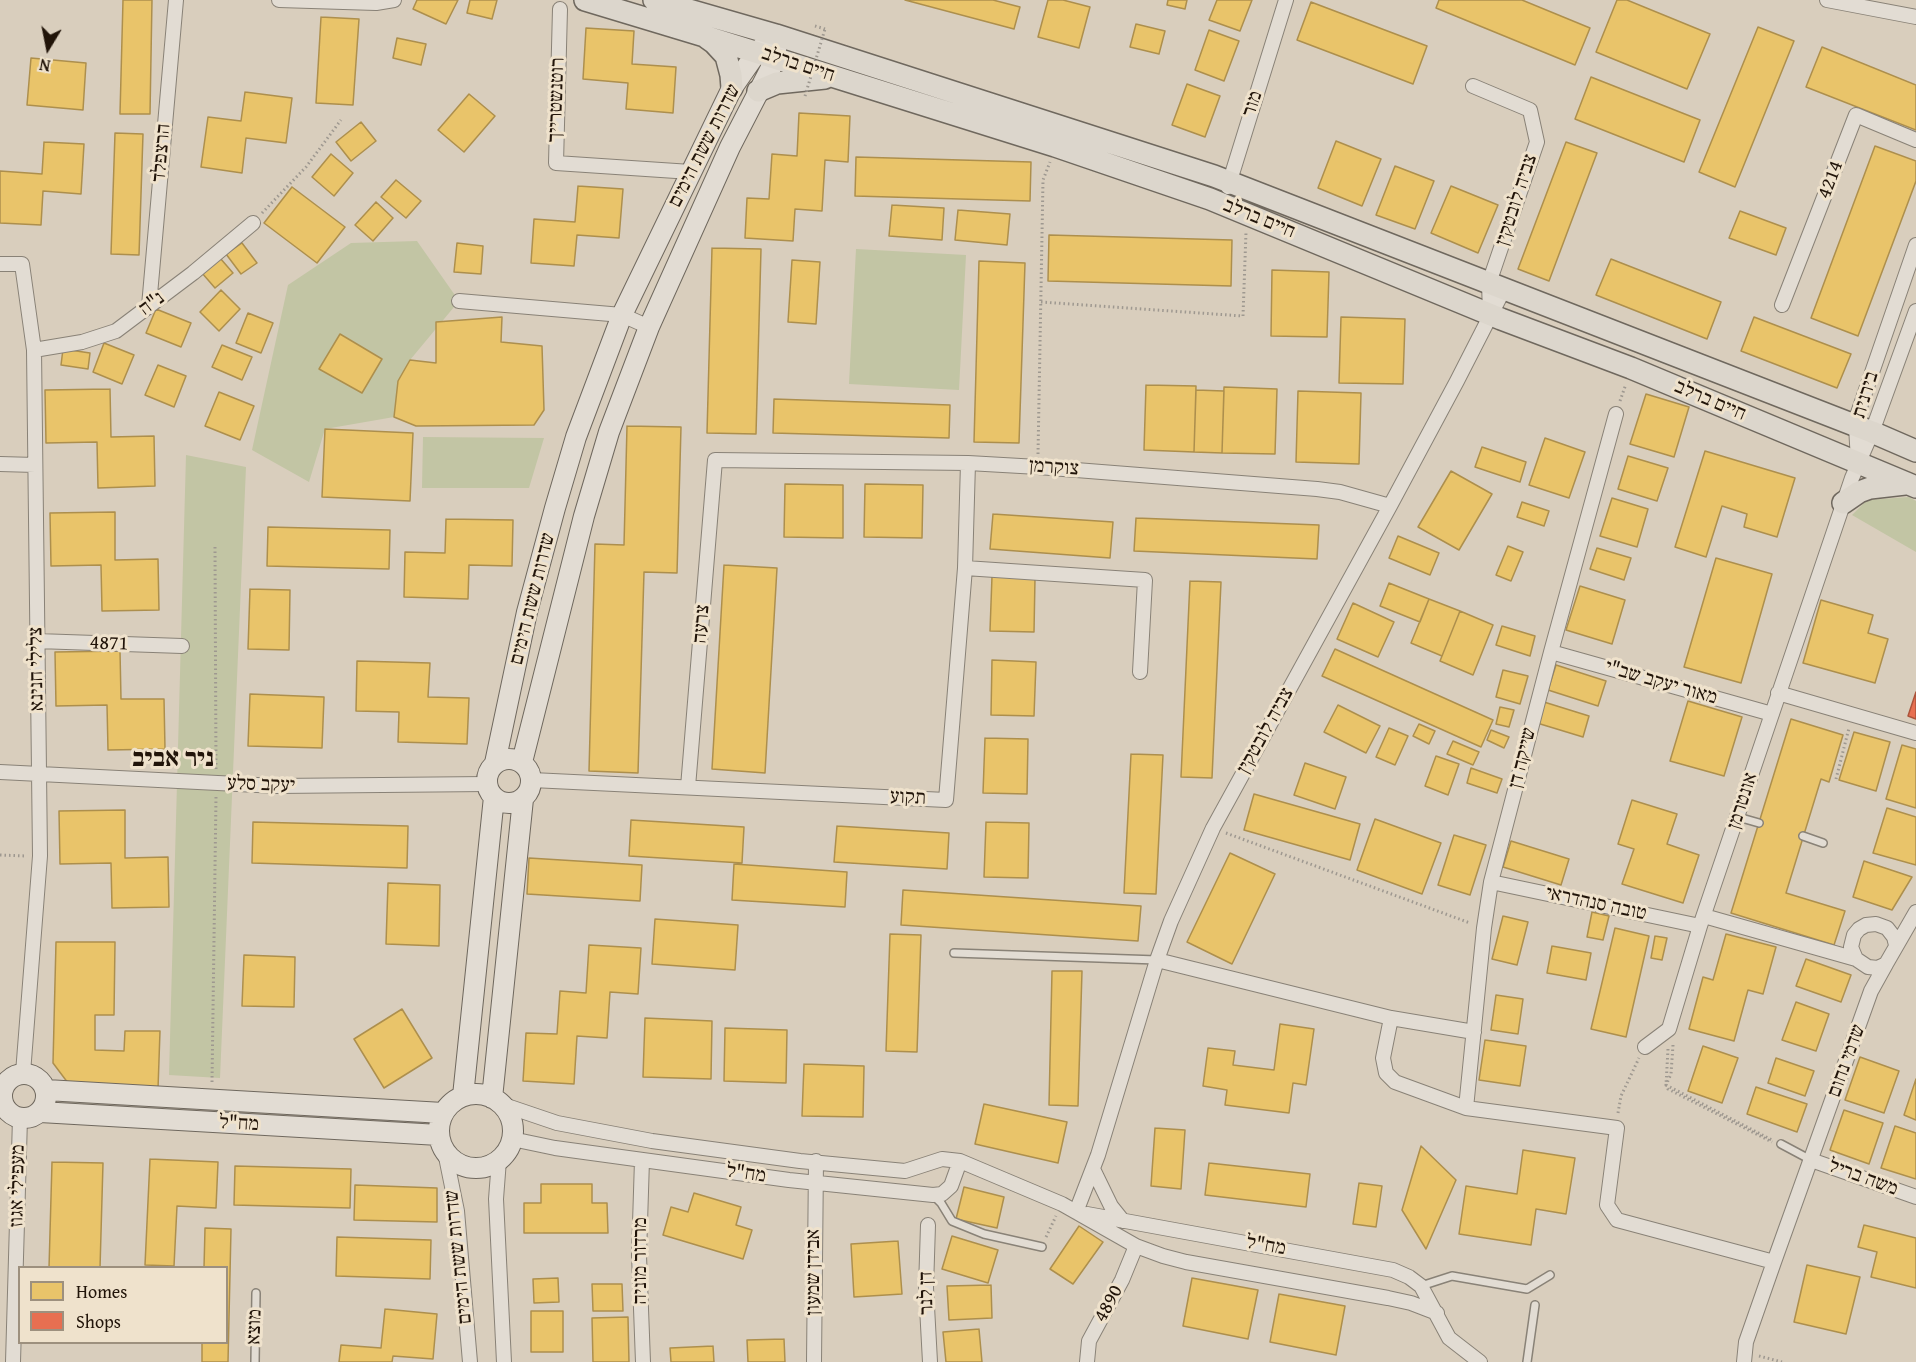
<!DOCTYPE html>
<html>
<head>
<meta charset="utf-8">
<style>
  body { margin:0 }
  #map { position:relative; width:1916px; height:1362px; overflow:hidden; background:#d9cebd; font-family:"Gentium Book Plus",serif }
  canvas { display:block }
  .legend { position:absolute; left:18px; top:1266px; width:210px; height:78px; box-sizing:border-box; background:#efe2cc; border:2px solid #9d907e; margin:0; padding:8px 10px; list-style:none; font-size:18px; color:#211409 }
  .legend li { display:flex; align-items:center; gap:12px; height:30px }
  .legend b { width:30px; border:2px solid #9d907e }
  .north { position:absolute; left:18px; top:18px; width:60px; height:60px; -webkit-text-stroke:4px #efe2cc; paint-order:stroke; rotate:190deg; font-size:16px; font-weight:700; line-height:24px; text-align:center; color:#211409 }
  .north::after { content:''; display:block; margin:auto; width:21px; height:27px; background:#211409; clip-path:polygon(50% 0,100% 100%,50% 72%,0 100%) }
</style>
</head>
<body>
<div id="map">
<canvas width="1916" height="1362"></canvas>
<ul class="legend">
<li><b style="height:16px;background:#e9c46a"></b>Homes</li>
<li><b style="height:16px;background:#e76f51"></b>Shops</li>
</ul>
<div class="north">N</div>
</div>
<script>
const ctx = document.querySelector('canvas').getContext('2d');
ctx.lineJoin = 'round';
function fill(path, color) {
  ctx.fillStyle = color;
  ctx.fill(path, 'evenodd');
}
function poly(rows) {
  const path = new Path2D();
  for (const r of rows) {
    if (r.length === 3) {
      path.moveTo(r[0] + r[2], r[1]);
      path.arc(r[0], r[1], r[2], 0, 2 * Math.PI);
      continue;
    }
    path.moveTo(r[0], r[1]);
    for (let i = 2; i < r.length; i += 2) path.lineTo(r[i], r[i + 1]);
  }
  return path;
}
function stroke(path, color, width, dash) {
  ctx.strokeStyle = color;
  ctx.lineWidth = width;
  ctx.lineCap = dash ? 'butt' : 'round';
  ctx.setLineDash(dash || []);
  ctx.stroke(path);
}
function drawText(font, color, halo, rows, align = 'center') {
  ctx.font = font + ' "Gentium Book Plus","Frank Ruhl Libre",serif';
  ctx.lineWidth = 6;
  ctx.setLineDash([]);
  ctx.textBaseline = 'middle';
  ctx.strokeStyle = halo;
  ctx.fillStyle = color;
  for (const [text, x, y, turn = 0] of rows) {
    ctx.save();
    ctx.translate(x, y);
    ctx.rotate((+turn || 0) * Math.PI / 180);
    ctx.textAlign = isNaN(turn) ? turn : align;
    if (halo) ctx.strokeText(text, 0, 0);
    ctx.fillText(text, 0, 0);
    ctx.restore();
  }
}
const green = poly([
  [417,241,459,301,410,360,394,417,325,429,309,482,252,450,288,285,351,243],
  [856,249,966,255,959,390,849,384],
  [423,437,544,438,529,488,422,488],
  [186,455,246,467,220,1078,169,1075],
  [1909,497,1916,501,1916,552,1852,515,1867,500]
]);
const homes = poly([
  [123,0,152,0,150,114,120,114,123,0],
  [417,0,458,0,446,24,413,9,417,0],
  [470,0,497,0,492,19,467,13,470,0],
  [905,0,993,0,1020,7,1014,29,905,0],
  [1048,0,1063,0,1090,7,1079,48,1038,37,1048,0],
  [1168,0,1187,0,1185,9,1167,5,1168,0],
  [1217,0,1252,0,1240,31,1209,20,1217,0],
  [1439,0,1522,0,1590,28,1575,65,1436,8,1439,0],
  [1617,0,1627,0,1710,34,1687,89,1596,52,1617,0],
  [1311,2,1427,46,1413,84,1297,40,1311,2],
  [321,17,359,19,353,105,316,103,321,17],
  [1136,24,1165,31,1159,54,1130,47,1136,24],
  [1758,27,1794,41,1735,187,1699,172,1758,27],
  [586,28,634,31,632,64,676,67,673,113,626,109,628,83,583,79,586,28],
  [1209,30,1239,41,1224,81,1195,70,1209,30],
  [397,38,426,44,421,65,393,58,397,38],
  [1822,47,1916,85,1916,130,1806,87,1822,47],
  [31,58,86,63,83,110,27,105,31,58],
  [1591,77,1700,120,1684,162,1575,119,1591,77],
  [1187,84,1220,96,1205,137,1172,125,1187,84],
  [245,92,292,98,286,143,246,138,242,173,201,167,208,117,241,121,245,92],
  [469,94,495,116,464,152,438,130,469,94],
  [799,113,850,116,848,162,825,160,822,211,795,209,793,241,745,238,747,198,769,199,772,154,797,156,799,113],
  [361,122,376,141,351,161,336,142,361,122],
  [115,133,143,134,139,255,111,254,115,133],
  [1336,141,1381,159,1362,206,1318,188,1336,141],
  [44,142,84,144,81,194,43,191,41,225,0,223,0,171,42,174,44,142],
  [1566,142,1597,153,1549,281,1518,269,1566,142],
  [1875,146,1916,161,1916,181,1858,336,1811,318,1875,146],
  [331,154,353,173,334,196,312,177,331,154],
  [856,157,1031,162,1030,201,855,196,856,157],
  [1395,166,1434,181,1415,229,1376,215,1395,166],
  [396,180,421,201,406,218,381,197,396,180],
  [578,186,623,189,619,238,577,235,574,266,531,263,534,219,575,222,578,186],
  [1451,186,1498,205,1478,253,1431,233,1451,186],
  [292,187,345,227,317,263,264,223,292,187],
  [376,202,393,218,373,241,355,225,376,202],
  [892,205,944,208,942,240,889,236,892,205],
  [958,210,1010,214,1007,245,955,240,958,210],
  [1740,211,1786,228,1776,255,1729,238,1740,211],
  [1049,235,1232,240,1231,286,1048,281,1049,235],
  [242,243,257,263,241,274,226,254,242,243],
  [457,243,483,246,481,274,454,272,457,243],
  [712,248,761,249,756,434,707,433,712,248],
  [220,258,233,273,215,288,202,273,220,258],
  [1611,259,1721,302,1707,339,1596,295,1611,259],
  [792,260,820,262,816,324,788,322,792,260],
  [979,261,1025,263,1019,443,974,442,979,261],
  [1272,270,1329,272,1327,337,1271,336,1272,270],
  [221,290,240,309,219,331,200,312,221,290],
  [156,309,191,323,181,347,146,333,156,309],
  [248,313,273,323,261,353,236,343,248,313],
  [502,317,501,342,542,346,544,410,534,425,416,426,394,417,398,381,410,360,436,363,436,322,502,317],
  [1341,317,1405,319,1403,384,1339,383,1341,317],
  [1754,317,1851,354,1837,388,1741,351,1754,317],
  [340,334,382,359,362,393,319,369,340,334],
  [104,343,134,355,122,384,93,372,104,343],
  [222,345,252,357,242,380,212,367,222,345],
  [63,349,90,353,88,369,61,365,63,349],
  [158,365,186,376,174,407,145,395,158,365],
  [1146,385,1196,386,1194,452,1144,450,1146,385],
  [1224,387,1277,389,1275,454,1222,453,1224,387],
  [110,389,111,437,154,436,155,486,98,488,97,442,46,443,45,390,110,389],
  [1196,390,1224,391,1222,453,1194,452,1196,390],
  [1298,391,1361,393,1359,464,1296,462,1298,391],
  [219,392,254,406,240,440,205,426,219,392],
  [1646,394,1689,407,1674,457,1630,444,1646,394],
  [774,399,950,405,949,438,773,433,774,399],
  [627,426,681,427,677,573,644,572,638,773,589,771,595,544,624,545,627,426],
  [325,429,413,433,410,501,322,497,325,429],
  [1545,438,1585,452,1569,498,1529,485,1545,438],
  [1482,447,1526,462,1520,482,1475,467,1482,447],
  [1705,451,1795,478,1777,537,1744,527,1747,514,1722,506,1706,557,1675,547,1705,451],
  [1628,456,1668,468,1657,501,1618,489,1628,456],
  [1451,471,1492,494,1459,550,1418,527,1451,471],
  [785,484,843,485,843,538,784,537,785,484],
  [865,484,923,485,922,538,864,537,865,484],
  [1612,498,1648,509,1637,547,1600,536,1612,498],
  [1522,502,1549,511,1544,526,1517,517,1522,502],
  [115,512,115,560,158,559,159,610,102,611,101,565,51,566,50,513,115,512],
  [993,514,1113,522,1110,558,990,549,993,514],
  [1136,518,1319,525,1317,559,1134,551,1136,518],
  [446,519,513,520,512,566,469,565,468,599,404,597,405,552,445,553,446,519],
  [268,527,390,530,389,569,267,566,268,527],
  [1398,536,1439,553,1430,575,1389,558,1398,536],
  [1508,546,1523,552,1511,581,1496,575,1508,546],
  [1597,548,1631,558,1624,580,1590,569,1597,548],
  [1716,558,1772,574,1741,683,1684,667,1716,558],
  [724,565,777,568,765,773,712,769,724,565],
  [992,576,1035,578,1034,632,990,631,992,576],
  [1190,581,1221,582,1212,778,1181,777,1190,581],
  [1389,583,1429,599,1420,622,1380,606,1389,583],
  [1580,586,1625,600,1612,644,1566,630,1580,586],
  [250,589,290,590,289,650,248,649,250,589],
  [1429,599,1460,611,1442,656,1411,643,1429,599],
  [1821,600,1873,615,1868,633,1888,639,1875,683,1803,663,1821,600],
  [1353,603,1394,622,1378,657,1337,639,1353,603],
  [1460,611,1493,625,1473,675,1440,661,1460,611],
  [1502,626,1535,636,1530,656,1496,645,1502,626],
  [1335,649,1493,720,1481,747,1322,676,1335,649],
  [120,651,121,699,164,699,165,749,108,750,107,705,56,706,55,652,120,651],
  [992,660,1036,662,1034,716,991,715,992,660],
  [357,661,430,663,428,697,469,698,467,744,398,742,399,712,356,711,357,661],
  [1556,665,1606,681,1598,706,1548,690,1556,665],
  [1503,670,1528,676,1520,704,1496,697,1503,670],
  [250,694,324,697,322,748,248,746,250,694],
  [1688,701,1742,717,1724,776,1670,761,1688,701],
  [1544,702,1589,716,1583,737,1537,723,1544,702],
  [1338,705,1380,726,1366,753,1324,732,1338,705],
  [1500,707,1514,710,1509,727,1496,724,1500,707],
  [1791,719,1843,735,1829,782,1821,779,1786,893,1845,911,1834,945,1731,913,1791,719],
  [1419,724,1435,731,1429,744,1413,736,1419,724],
  [1389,728,1408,736,1395,765,1376,757,1389,728],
  [1491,730,1509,737,1504,748,1487,740,1491,730],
  [1854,732,1890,742,1876,791,1839,780,1854,732],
  [985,738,1028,739,1027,794,983,793,985,738],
  [1453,741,1479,752,1473,765,1447,754,1453,741],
  [1902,745,1916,749,1916,808,1886,799,1902,745],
  [1131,754,1163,755,1156,894,1124,893,1131,754],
  [1436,756,1459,764,1448,795,1425,786,1436,756],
  [1305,763,1346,777,1335,809,1294,795,1305,763],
  [1471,768,1502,779,1497,793,1467,783,1471,768],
  [1254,794,1360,824,1350,860,1244,830,1254,794],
  [1632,800,1677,814,1667,844,1699,855,1683,903,1622,884,1634,849,1618,844,1632,800],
  [1887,808,1916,817,1916,865,1873,853,1887,808],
  [125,810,125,858,168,857,169,907,112,908,111,863,60,864,59,811,125,810],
  [1375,819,1441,843,1422,894,1357,870,1375,819],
  [631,820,744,827,742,863,629,856,631,820],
  [253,822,408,826,407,868,252,863,253,822],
  [986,822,1029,823,1028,878,984,877,986,822],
  [837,826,949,833,947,869,834,862,837,826],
  [1454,835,1486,845,1470,895,1438,885,1454,835],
  [1511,841,1569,859,1561,885,1503,867,1511,841],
  [1230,853,1275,874,1232,964,1187,942,1230,853],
  [529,858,642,865,640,901,527,894,529,858],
  [1864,861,1912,877,1892,910,1853,897,1864,861],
  [734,864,847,872,845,907,732,900,734,864],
  [388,883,440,885,439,946,386,944,388,883],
  [903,890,1141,906,1138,941,901,925,903,890],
  [1592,912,1609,916,1603,940,1587,937,1592,912],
  [1503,916,1528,922,1517,965,1492,959,1503,916],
  [655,919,738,925,735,970,652,964,655,919],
  [1615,928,1649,936,1626,1037,1591,1029,1615,928],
  [890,934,921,935,917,1052,886,1051,890,934],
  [1726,934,1776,947,1763,994,1748,990,1734,1041,1689,1029,1703,977,1713,980,1726,934],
  [1655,936,1667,938,1662,960,1651,958,1655,936],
  [56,942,115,942,114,1015,95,1015,95,1050,124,1051,125,1031,160,1031,158,1089,71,1087,53,1063,56,942],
  [589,945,641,948,638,994,610,992,607,1038,577,1036,574,1084,523,1081,526,1033,557,1034,560,991,586,993,589,945],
  [1552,946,1591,953,1586,980,1547,973,1552,946],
  [244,955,295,957,294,1007,242,1006,244,955],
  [1806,959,1851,975,1841,1002,1796,986,1806,959],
  [1052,971,1082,971,1078,1106,1049,1105,1052,971],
  [1496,995,1523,999,1518,1034,1491,1030,1496,995],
  [1796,1002,1829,1014,1816,1051,1782,1040,1796,1002],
  [402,1009,432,1058,384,1088,354,1039,402,1009],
  [645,1018,712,1021,711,1079,643,1077,645,1018],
  [1280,1024,1314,1029,1306,1085,1293,1083,1289,1113,1225,1105,1227,1090,1203,1086,1208,1048,1235,1051,1233,1065,1274,1070,1280,1024],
  [725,1028,787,1030,786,1083,724,1081,725,1028],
  [1485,1040,1526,1046,1520,1086,1479,1080,1485,1040],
  [1703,1046,1738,1058,1722,1103,1688,1091,1703,1046],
  [1860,1057,1899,1071,1884,1113,1845,1100,1860,1057],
  [1776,1058,1814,1071,1805,1096,1768,1083,1776,1058],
  [804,1064,864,1066,863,1117,802,1116,804,1064],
  [1916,1079,1916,1120,1904,1115,1916,1079],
  [1756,1087,1807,1104,1797,1132,1747,1114,1756,1087],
  [984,1104,1067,1122,1058,1163,975,1144,984,1104],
  [1844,1110,1883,1123,1869,1164,1830,1150,1844,1110],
  [1895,1126,1916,1133,1916,1179,1881,1168,1895,1126],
  [1155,1128,1185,1130,1181,1189,1151,1186,1155,1128],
  [1421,1146,1456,1180,1426,1249,1402,1210,1421,1146],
  [1523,1150,1575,1158,1566,1214,1536,1209,1531,1245,1459,1234,1466,1186,1517,1194,1523,1150],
  [150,1159,218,1162,216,1208,177,1206,174,1266,145,1265,150,1159],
  [52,1162,103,1163,100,1268,49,1268,52,1162],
  [1209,1163,1310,1174,1306,1207,1205,1195,1209,1163],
  [235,1166,351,1169,350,1208,234,1205,235,1166],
  [1359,1183,1382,1186,1376,1227,1353,1224,1359,1183],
  [541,1184,592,1184,592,1203,607,1203,608,1233,524,1233,524,1203,541,1203,541,1184],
  [355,1185,437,1188,437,1222,354,1220,355,1185],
  [964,1187,1004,1197,997,1228,956,1219,964,1187],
  [694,1193,741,1207,736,1225,752,1230,743,1259,663,1235,671,1207,688,1212,694,1193],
  [1864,1225,1916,1238,1916,1288,1871,1277,1877,1252,1858,1247,1864,1225],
  [1079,1226,1103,1242,1073,1284,1050,1269,1079,1226],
  [205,1228,231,1229,228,1362,202,1362,202,1342,226,1342,226,1268,204,1268,205,1228],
  [952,1236,998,1250,988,1283,942,1269,952,1236],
  [337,1237,431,1240,430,1279,336,1276,337,1237],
  [898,1241,902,1294,854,1297,851,1244,898,1241],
  [1807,1265,1860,1277,1846,1334,1794,1322,1807,1265],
  [558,1278,559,1302,534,1303,533,1279,558,1278],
  [1192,1278,1258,1290,1248,1339,1183,1326,1192,1278],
  [592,1284,622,1284,623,1311,593,1311,592,1284],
  [991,1285,992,1318,949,1320,947,1286,991,1285],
  [1279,1294,1345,1306,1336,1355,1270,1342,1279,1294],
  [385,1309,437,1314,433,1359,393,1356,392,1362,339,1362,341,1345,381,1348,385,1309],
  [531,1311,563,1311,563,1352,531,1352,531,1311],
  [628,1317,629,1362,593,1362,592,1318,628,1317],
  [979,1329,982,1362,946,1362,943,1332,979,1329],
  [784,1339,785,1362,748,1362,747,1340,784,1339],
  [713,1346,714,1362,671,1362,670,1348,713,1346]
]);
const shops = poly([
  [1916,692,1916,719,1908,716,1916,692]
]);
const path = poly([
  [815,26,825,29],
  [262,213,306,167,341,120],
  [1041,302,1243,316,1246,232],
  [1620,401,1626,384],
  [1038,454,1043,180,1050,162],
  [215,547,216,770],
  [1836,779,1849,728],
  [1226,833,1470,923],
  [0,855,26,856],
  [1673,1045,1671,1074,1666,1085,1668,1089,1772,1142],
  [1668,1049,1666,1085,1772,1140],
  [212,1082,216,797],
  [1618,1113,1621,1096,1639,1058],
  [1046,1237,1056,1216],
  [1759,1356,1782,1362]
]);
const lane = poly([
  [1738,817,1759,823],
  [1803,836,1823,843],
  [954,953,1157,960],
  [1781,1144,1811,1160],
  [933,1195,941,1203,952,1221,984,1234,1042,1247],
  [1421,1286,1452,1276,1527,1289,1550,1275],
  [255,1362,256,1293],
  [1527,1362,1535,1305]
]);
const street = poly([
  [279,0,376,3,394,0],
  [1827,0,1916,17],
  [560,9,556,163,691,172],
  [1473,86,1530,110,1537,142,1489,283,1490,314],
  [1228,187,1286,0],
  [0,264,22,264,34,350,40,856,23,1073],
  [459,301,622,315,649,327],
  [1782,305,1856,115,1916,140],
  [149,306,176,0],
  [34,350,82,342,116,331,193,273,253,223],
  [1858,461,1856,426,1858,413,1916,245],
  [0,464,35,465],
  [965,568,1145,580,1140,672],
  [37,641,182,646],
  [1551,652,1772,714],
  [1778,693,1916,733],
  [0,772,277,786,487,784],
  [532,780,946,800,965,568,968,463],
  [688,787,715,460,968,463,1038,467,1317,489,1340,492,1390,506],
  [1491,882,1700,926],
  [1704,916,1856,959],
  [1896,945,1894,937,1887,928,1876,924,1866,925,1859,929,1854,935,1851,947,1856,959,1868,967,1878,968,1886,964,1916,912],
  [1157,960,1391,1018,1474,1032],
  [1391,1018,1383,1058,1386,1073,1395,1082,1466,1108,1617,1128,1607,1205,1617,1220,1774,1262],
  [1645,1047,1669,1029,1700,926,1852,478,1872,432,1916,311],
  [501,1104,557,1123,652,1141,800,1161,905,1171,942,1159,960,1161,1062,1204,1136,1246,1163,1256,1186,1262,1388,1298,1411,1303,1437,1313],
  [1466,1108,1484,928,1491,882,1551,652,1616,414],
  [512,1139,555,1148,789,1180,933,1195,942,1194,951,1186,960,1161],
  [445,1152,457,1211,470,1362],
  [499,1160,496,1199,504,1362],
  [642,1160,639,1255,643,1362],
  [1811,1160,1916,1197],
  [1093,1169,1111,1206,1123,1221],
  [1076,1212,1098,1155,1157,960,1171,921,1213,828,1390,506,1457,381,1504,289],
  [1087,1214,1393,1270,1409,1277,1421,1286,1449,1338,1480,1362],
  [928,1225,926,1288,930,1362],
  [13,1362,20,1118],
  [814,1362,816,1161],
  [1087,1362,1089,1341,1122,1280,1136,1246],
  [1744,1362,1746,1342,1774,1262,1871,991,1886,964]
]);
const secondary = poly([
  [509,781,22],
  [522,762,584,516,609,432,649,327,730,147,776,58,776,44],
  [495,763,527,612,555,508,576,437,622,315,732,88,757,52,776,35],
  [24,1096,22],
  [46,1090,443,1113],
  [476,1131,37],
  [463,1096,494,797],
  [492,1098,523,799],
  [40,1112,439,1135]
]);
const primary = poly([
  [585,0,701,35,1055,146,1210,199,1501,319,1631,368,1916,487],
  [654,0,776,35,1214,176,1872,432,1916,451],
  [707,38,714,43,726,56,731,75,732,88],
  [758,91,777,83,825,78],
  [1843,503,1859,492,1870,488,1905,484]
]);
const pathBridge = poly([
  [805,96,825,29]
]);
const streetNames = [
  ["חיים ברלב",798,65,18],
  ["רוטנשטרייך",557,100,-88],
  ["מור",1253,104,-72],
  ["שדרות ששת הימים",705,146,-63],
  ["הרצפלד",162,153,-85],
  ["4214",1831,180,-69],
  ["צביה לובטקין",1517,200,-72],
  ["חיים ברלב",1259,219,22],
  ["נ\"ה",152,304,-37],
  ["בירנית",1866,395,-73],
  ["חיים ברלב",1710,401,23],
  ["צוקרמן",1054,468,4],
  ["שדרות ששת הימים",533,599,-76],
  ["צרעה",702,624,-85],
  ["4871",109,644,2],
  ["צלילי חנינא",37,669,-91],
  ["מאור יעקב שב\"י",1661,683,16],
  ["צביה לובטקין",1266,731,-61],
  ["שייקה דן",1523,758,-76],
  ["יעקב סלע",261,785,2],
  ["תקוע",908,798,3],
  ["אונטרמן",1743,801,-72],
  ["טובה סנהדראי",1596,904,12],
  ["שדמי נחום",1847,1061,-70],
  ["מח\"ל",239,1124,3],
  ["מח\"ל",746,1174,8],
  ["משה בריל",1863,1178,20],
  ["מעפילי אגוז",18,1186,-89],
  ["מח\"ל",1266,1246,10],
  ["שדרות ששת הימים",459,1257,-96],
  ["מרדור מוניה",641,1261,-90],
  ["אבידן שמעון",814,1272,-90],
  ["דן לנר",927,1293,-91],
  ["4890",1109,1304,-62],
  ["מוצא",255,1327,-88]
];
const districtNames = [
  ["ניר אביב",173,759]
];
fill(green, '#c2c5a4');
fill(homes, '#e9c46a');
stroke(homes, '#ad8f4d', 1.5);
fill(shops, '#e76f51');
stroke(shops, '#ac543b', 1.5);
stroke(lane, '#898277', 10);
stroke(street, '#898277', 16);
stroke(secondary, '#6f685e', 22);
stroke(primary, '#6f685e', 24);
stroke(path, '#9e9890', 3, [1.5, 3]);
stroke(lane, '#e2dcd3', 7);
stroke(street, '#e2dcd3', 14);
stroke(secondary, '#e2dcd3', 20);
stroke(primary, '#dcd6cc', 21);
stroke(pathBridge, '#9e9890', 3, [1.5, 3]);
drawText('20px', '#211409', '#efe2cc', streetNames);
drawText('bold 26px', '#211409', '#efe2cc', districtNames);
</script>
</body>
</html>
